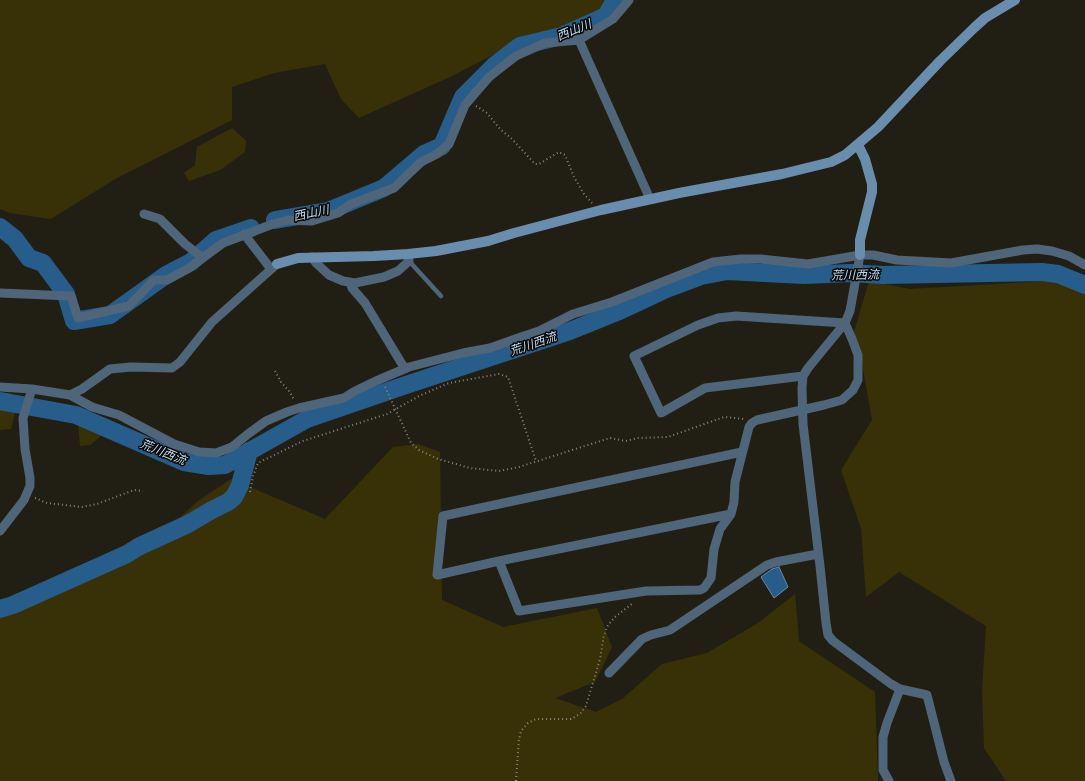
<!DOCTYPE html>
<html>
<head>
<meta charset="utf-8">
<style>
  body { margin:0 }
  canvas { display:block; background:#211f13 }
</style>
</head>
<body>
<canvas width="1085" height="781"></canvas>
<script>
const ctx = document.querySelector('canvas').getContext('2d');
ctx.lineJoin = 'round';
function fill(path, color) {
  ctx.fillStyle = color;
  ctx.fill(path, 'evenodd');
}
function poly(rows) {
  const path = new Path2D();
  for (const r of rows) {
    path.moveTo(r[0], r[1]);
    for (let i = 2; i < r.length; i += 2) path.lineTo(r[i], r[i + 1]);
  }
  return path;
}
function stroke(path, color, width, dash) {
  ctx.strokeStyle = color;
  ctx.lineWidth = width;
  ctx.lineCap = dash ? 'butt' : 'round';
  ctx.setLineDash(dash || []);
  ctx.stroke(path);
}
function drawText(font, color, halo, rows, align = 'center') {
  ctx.font = font + ' Commissioner,"Noto Sans JP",sans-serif';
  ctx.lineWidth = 3;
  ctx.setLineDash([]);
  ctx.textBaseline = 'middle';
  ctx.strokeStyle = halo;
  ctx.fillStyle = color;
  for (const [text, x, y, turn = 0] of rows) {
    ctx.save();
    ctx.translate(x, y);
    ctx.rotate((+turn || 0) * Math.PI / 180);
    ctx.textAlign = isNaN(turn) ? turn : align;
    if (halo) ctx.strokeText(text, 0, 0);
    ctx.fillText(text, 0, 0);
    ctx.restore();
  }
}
const green = poly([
  [0,0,609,0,600,11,563,31,514,44,452,76,359,118,341,99,325,64,274,73,232,87,232,120,115,179,51,219,10,213,0,209],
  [232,128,246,141,245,152,220,170,189,181,184,173,195,165,197,147],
  [1065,280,1085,288,1085,781,1006,781,984,748,982,691,986,626,899,572,866,597,861,528,841,470,872,420,862,363,854,332,869,281,910,289],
  [0,393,10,393,16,409,11,429,0,430],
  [78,420,103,421,106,432,90,445,80,446],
  [418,444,440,452,442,600,503,627,597,608,612,647,595,682,555,698,596,712,622,699,662,664,707,653,758,623,795,594,799,641,875,692,878,781,0,781,0,601,46,588,151,544,198,501,231,479,325,519,393,447]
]);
const water = poly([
  [779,567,788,587,774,598,761,577,772,569,779,567]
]);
const river = poly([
  [275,220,328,211,384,188,424,154,442,146,463,97,494,66,520,46,562,36,606,16,615,0],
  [0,227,15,239,29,258,43,263,66,294,74,321,110,315,166,275,191,262,216,240,251,228],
  [0,401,76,415,184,462,209,466,225,465,307,419,406,385,570,331,617,312,666,289,701,276,727,271,804,275,851,273,883,275,1042,272,1058,274,1085,285],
  [0,609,13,605,127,554,138,547,188,524,212,510,228,502,234,497,240,485,249,451]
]);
const path = poly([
  [476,106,487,113,500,129,512,139,535,164,539,164,559,152,565,155,574,177,584,194,592,203],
  [275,371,281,382,290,392,294,400],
  [385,387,411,443,419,450,438,459,470,468,499,471,519,467,610,438,626,441,638,438,668,437,724,417,744,419],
  [250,492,253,476,258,463,303,441,387,414,419,396,449,383,499,374,508,377,536,461],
  [35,498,47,503,82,507,97,504,134,490,143,491],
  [516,781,519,739,521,731,528,723,536,719,571,719,580,714,586,706,600,659,604,635,608,625,615,617,633,603]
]);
const lane = poly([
  [409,261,441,296]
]);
const street = poly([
  [579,40,650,199],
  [144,214,160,219,185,244,203,258],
  [244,234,271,269],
  [860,255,850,311,845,323,808,368,803,376,802,388,803,424,820,566,826,623,828,635,833,641,891,684,900,689,927,695,944,762,951,781],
  [312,257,316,263,329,275,343,281,355,283,384,277,398,271,409,261,408,254],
  [350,282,352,288,365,303,405,369],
  [0,293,71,296,78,318,129,306,154,280,167,280,189,268,223,243,273,224,288,220,312,221,338,213,351,204,394,188,421,162,437,154,449,144,465,105,489,77,516,56,545,43,579,40,613,19,629,0],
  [0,387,32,389,70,395,92,407,119,415,174,444,199,452,216,453,232,447,248,434,266,421,287,412,299,408,344,398,355,391,376,381,409,367,463,353,490,348,521,337,539,331,573,314,612,302,713,262,741,259,760,259,808,264,860,255,873,255,897,260,951,263,1023,250,1037,249,1052,251,1069,256,1085,265],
  [70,395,82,389,110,369,131,367,172,368,180,362,212,322,277,264],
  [731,514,499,561,519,611,646,591,700,590,704,588,711,578,714,549,720,529,731,514,734,502,735,482,749,427,752,423,757,420,824,405,842,400,853,390,858,380,858,355,852,339,845,323,736,316,718,318,698,325,634,356,661,413,705,388,803,376],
  [0,531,24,500,30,486,30,478,25,449,23,418,32,389],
  [499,561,437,575,443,516,742,452],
  [609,673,642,639,651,635,670,630,767,565,776,562,818,554],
  [889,781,883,770,883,737,887,723,900,689]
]);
const secondary = poly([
  [858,145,865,159,872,184,872,192,860,240,860,255],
  [277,264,298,258,374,256,408,254,436,251,488,241,514,233,601,210,679,193,782,174,831,162,845,155,878,127,940,61,974,28,985,18,1015,0]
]);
const waterNames = [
  ["西山川",574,30,-22],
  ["西山川",311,213,-12],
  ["荒川西流",855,275,-1],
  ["荒川西流",533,344,-19],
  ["荒川西流",163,452,22]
];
fill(green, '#383107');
fill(water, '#275d8a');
stroke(water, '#658aa7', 1);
stroke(river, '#275d8a', 18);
stroke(path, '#86857a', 2, [1, 3]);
stroke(lane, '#4f6579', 4.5);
stroke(street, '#4f6579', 9);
stroke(secondary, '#698dad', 10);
drawText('italic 12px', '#bedcf7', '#0a0905', waterNames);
</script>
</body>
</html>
